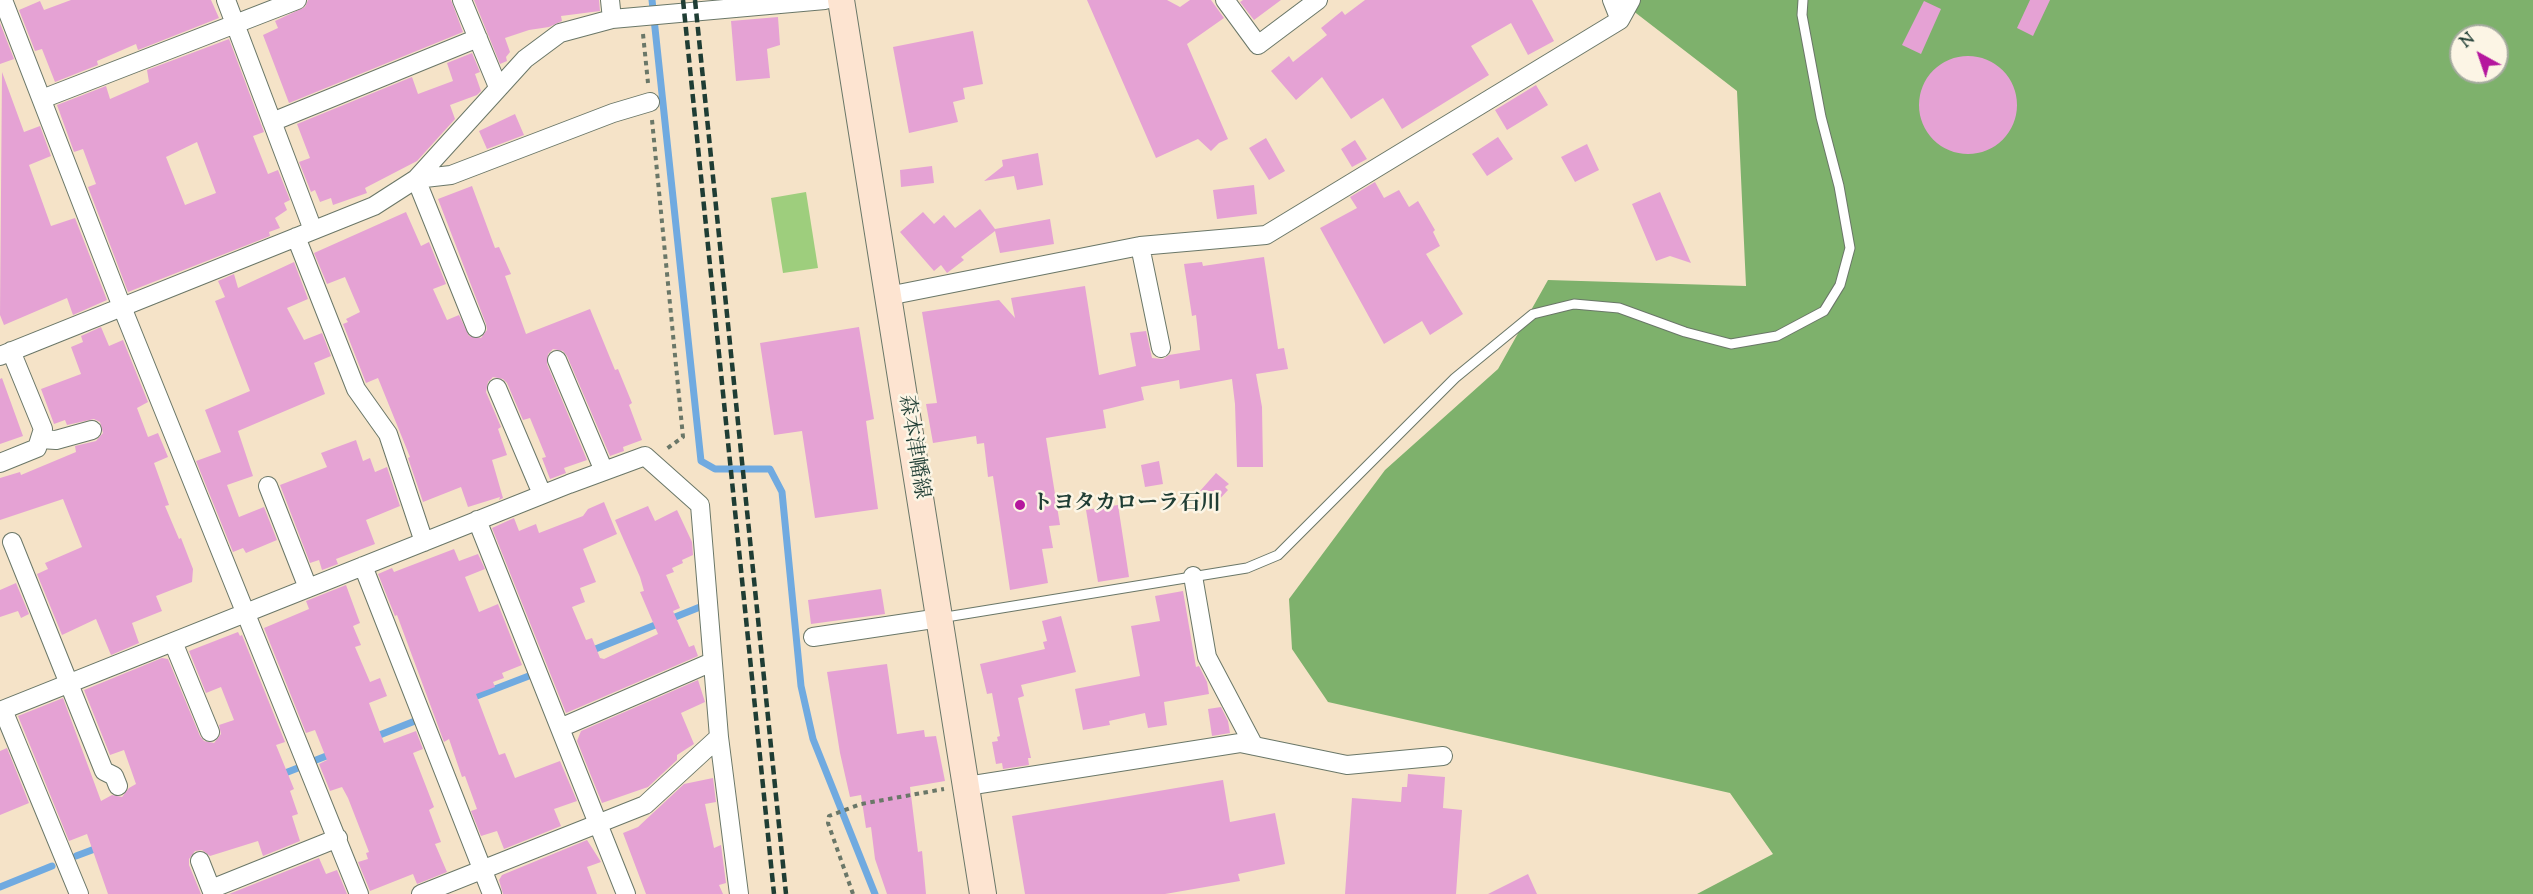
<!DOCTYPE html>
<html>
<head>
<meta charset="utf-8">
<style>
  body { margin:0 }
  #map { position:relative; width:2533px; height:894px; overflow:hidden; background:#f5e3c8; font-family:"Sorts Mill Goudy",serif }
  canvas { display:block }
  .north { position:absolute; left:2449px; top:24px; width:60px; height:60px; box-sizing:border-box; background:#fcf5e5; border:2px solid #a4ab9e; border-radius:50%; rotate:320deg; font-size:16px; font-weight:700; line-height:24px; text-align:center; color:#1f3d34 }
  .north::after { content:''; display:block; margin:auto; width:21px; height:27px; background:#b5179e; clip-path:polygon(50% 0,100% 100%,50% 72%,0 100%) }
</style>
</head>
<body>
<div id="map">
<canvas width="2533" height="894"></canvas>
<div class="north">N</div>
</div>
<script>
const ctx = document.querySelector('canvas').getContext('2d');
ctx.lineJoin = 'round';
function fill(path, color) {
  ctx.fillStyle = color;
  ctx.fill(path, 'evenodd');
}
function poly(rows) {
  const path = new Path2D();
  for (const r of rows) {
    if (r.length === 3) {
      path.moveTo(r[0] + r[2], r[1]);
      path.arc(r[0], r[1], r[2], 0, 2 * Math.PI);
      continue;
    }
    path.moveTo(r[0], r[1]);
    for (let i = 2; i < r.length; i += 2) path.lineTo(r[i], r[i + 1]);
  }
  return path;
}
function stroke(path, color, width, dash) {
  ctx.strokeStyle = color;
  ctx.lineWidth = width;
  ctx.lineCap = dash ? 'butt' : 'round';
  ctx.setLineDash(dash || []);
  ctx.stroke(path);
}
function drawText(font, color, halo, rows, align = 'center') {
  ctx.font = font + ' "Sorts Mill Goudy","Noto Serif JP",serif';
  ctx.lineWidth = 5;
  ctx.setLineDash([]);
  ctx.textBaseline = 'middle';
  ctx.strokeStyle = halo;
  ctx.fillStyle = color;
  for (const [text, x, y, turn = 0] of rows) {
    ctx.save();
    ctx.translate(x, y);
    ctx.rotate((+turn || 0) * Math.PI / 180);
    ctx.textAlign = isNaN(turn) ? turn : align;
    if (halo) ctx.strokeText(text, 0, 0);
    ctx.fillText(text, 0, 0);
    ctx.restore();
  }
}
const green = poly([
  [806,192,818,268,783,273,771,198]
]);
const forest = poly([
  [1619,0,2533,0,2533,894,1697,894,1773,854,1730,793,1328,702,1292,649,1289,599,1385,470,1498,369,1548,280,1746,286,1737,91],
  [2461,36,2497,36,2497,72,2461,72]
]);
const stream = poly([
  [652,0,701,461,715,469,770,469,782,492,801,686,813,739,875,894],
  [588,652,700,607],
  [469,699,534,674],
  [372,738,420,719],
  [311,762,334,753],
  [280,775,303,766],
  [76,856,100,847],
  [0,887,52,866]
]);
const building = poly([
  [71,0,211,0,219,18,138,50,136,44,97,61,98,65,55,82,42,49,35,51,19,10,40,1,44,10],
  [308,0,451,0,463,32,289,103,263,35,278,28,275,21,305,7],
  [474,0,599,0,600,11,561,16,562,21,549,27,529,30,505,38,510,52,506,57,507,61,500,64],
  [1087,0,1167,0,1180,7,1190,0,1211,0,1224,18,1187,44,1228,139,1219,143,1211,151,1198,139,1156,158],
  [1243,0,1281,0,1254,20,1240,2],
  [1365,0,1532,0,1554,41,1528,55,1511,23,1471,46,1489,75,1402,129,1383,98,1351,119,1322,77,1296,100,1271,71,1289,56,1293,62,1327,35,1321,28,1342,11,1345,15],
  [2030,0,2050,0,2033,36,2017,28],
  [1924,1,1941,9,1921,54,1902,45],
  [778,17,780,45,767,49,770,78,736,81,731,21],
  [0,23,14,59,0,64],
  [973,31,983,84,963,88,965,99,953,102,958,122,909,133,893,47],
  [229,39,264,132,253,136,268,174,278,170,290,200,284,203,287,210,275,218,280,228,269,232,270,236,128,292,88,187,96,184,83,149,74,152,57,105,106,86,110,99,149,82,147,70],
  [197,142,216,193,185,205,166,157],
  [472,53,480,72,475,74,481,91,477,95,450,105,455,119,417,161,365,188,367,193,333,205,331,198,320,202,315,190,311,192,299,162,310,158,297,124,412,77,418,94,453,81,447,63],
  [1968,105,49],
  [2,72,24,132,40,126,51,156,29,165,51,226,75,218,107,300,73,315,67,298,4,325,0,315],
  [1536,85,1548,105,1507,130,1495,110],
  [515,114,524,135,487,149,479,131],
  [1498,137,1513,159,1487,176,1472,154],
  [1266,138,1285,171,1269,180,1249,148],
  [1355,140,1367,159,1352,167,1341,149],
  [1587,144,1599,170,1575,182,1561,157],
  [1038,153,1043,185,1017,190,1014,176,984,181,1003,166,1002,160],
  [932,166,934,183,901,187,900,170],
  [1375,182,1384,198,1399,190,1409,207,1418,201,1435,230,1433,232,1440,246,1426,254,1463,314,1430,335,1422,321,1384,344,1320,228,1357,208,1350,197],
  [1254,185,1257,214,1217,219,1213,190],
  [472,186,495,248,499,247,511,274,505,276,526,334,590,309,615,370,618,369,632,403,629,405,642,440,623,447,624,451,610,456,567,356,563,351,553,349,548,354,547,364,587,460,564,468,566,473,550,479,542,458,546,457,530,418,523,420,507,383,503,379,493,377,488,382,486,392,501,427,498,429,507,455,492,460,503,498,499,500,500,497,468,507,461,487,423,502,408,458,410,457,378,378,366,383,343,324,348,322,346,319,360,312,345,277,327,284,314,253,406,212,421,246,429,242,446,284,433,289,447,320,459,315,469,336,481,338,487,330,486,324,438,199],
  [1660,192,1691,263,1670,256,1656,261,1632,204],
  [980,209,995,229,1050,219,1054,244,1000,253,995,231,961,257,964,260,947,273,941,265,934,271,900,232,923,212,934,224,944,215,955,228],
  [1264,257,1278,349,1284,348,1288,369,1256,374,1262,407,1263,467,1237,467,1235,404,1232,379,1180,389,1179,380,1141,387,1144,400,1103,410,1106,428,1046,438,1060,525,1049,526,1053,548,1042,549,1048,583,1010,590,993,476,988,477,984,443,977,444,976,436,933,443,926,404,937,403,922,312,999,300,1015,318,1011,298,1085,286,1099,375,1136,366,1130,333,1146,331,1152,358,1163,359,1169,355,1200,350,1196,315,1192,316,1184,264,1202,262,1203,266],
  [294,262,308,299,287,308,304,340,322,333,331,356,314,363,325,394,238,431,253,476,227,485,239,517,264,507,277,540,246,553,243,548,233,552,196,461,221,452,205,410,250,391,215,301,225,297,218,281,234,274,238,288],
  [101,327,109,346,123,340,148,402,137,408,148,437,158,433,168,457,154,463,169,505,165,506,179,539,181,538,193,569,192,582,156,596,162,611,132,623,139,643,111,655,96,619,62,635,37,574,48,569,45,563,82,547,63,499,0,520,0,478,20,472,21,475,76,452,75,446,96,441,103,433,100,422,94,419,67,425,65,420,54,424,41,389,81,374,71,347,83,342,81,336],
  [859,327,874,419,866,421,878,509,815,518,802,431,774,435,760,343],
  [2,378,23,436,0,444,0,379],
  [356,440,363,461,370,458,375,472,387,467,400,506,366,520,375,544,336,559,338,564,322,570,319,560,310,563,280,485,327,467,321,453],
  [1159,461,1163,484,1145,487,1141,465],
  [1216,473,1229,484,1225,487,1228,490,1214,505,1200,491],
  [604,502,617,534,583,549,596,582,580,588,585,602,572,607,586,640,592,638,600,658,604,659,658,634,640,592,644,591,640,577,615,520,648,506,655,521,677,510,692,542,693,555,682,560,683,563,672,568,674,572,666,575,680,608,673,611,689,647,694,645,698,656,566,713,492,528,514,518,519,531,536,524,539,533,583,516,588,509],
  [1118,505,1129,577,1098,582,1086,510],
  [454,549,459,561,478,554,485,569,465,577,479,612,498,604,522,665,502,673,504,678,493,682,495,687,476,694,499,755,505,753,515,778,560,761,577,801,554,809,561,826,504,849,497,831,481,836,471,811,477,809,465,776,462,777,449,739,444,742,397,615,395,616,378,574,392,568,394,572],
  [16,583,29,614,21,618,18,611,0,617,0,590],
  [346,585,360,623,353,626,361,645,355,647,370,682,380,678,387,696,369,703,384,743,416,731,423,749,413,753,434,807,429,810,441,842,435,844,447,872,417,884,413,874,370,891,358,862,368,859,366,853,369,852,348,798,342,787,330,791,319,764,327,760,315,730,306,733,264,628,309,609,306,601],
  [881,589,885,614,811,624,808,600],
  [1183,591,1196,667,1199,666,1207,682,1209,694,1164,702,1167,725,1148,728,1145,713,1109,721,1110,725,1083,730,1075,689,1140,676,1131,626,1160,621,1155,596],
  [1061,616,1076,672,1021,685,1024,696,1018,698,1031,758,1028,758,1029,765,1003,769,1002,763,996,764,992,742,998,741,997,737,1000,736,992,693,987,694,980,664,1045,649,1043,642,1047,641,1042,621],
  [238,632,240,636,242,635,285,742,276,745,294,789,290,791,298,814,292,816,300,841,263,856,258,841,210,856,202,850,195,851,189,859,189,865,201,894,108,894,87,834,69,841,18,716,63,698,101,801,112,795,122,797,129,788,136,784,124,750,110,755,84,690,162,658,168,659,200,736,204,741,214,743,221,734,219,725,234,720,221,687,206,693,189,651],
  [887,664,897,734,924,730,925,737,936,736,945,781,910,787,918,852,922,851,926,894,887,894,875,859,871,827,866,828,861,795,850,797,840,753,827,672],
  [698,680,705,702,681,713,694,744,677,755,677,760,648,787,602,803,577,741,581,731],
  [1221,707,1228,721,1230,733,1212,736,1208,709],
  [7,748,29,803,0,815,0,751],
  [1408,774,1445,777,1443,808,1462,810,1456,894,1345,894,1352,798,1401,802,1402,787,1407,787],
  [713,778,716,802,705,804,714,848,721,845,726,883,719,885,723,894,646,894,623,833,638,827,684,784],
  [1223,780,1230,822,1275,813,1285,864,1238,874,1240,881,1165,894,1025,894,1012,816],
  [587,840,601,862,587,867,597,894,503,894,499,880,502,875],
  [319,858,326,874,337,870,347,894,229,894],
  [1528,874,1537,894,1488,894]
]);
const path = poly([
  [643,34,648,83],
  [652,120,683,437,665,450],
  [853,894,828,823,829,816,861,804,944,789]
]);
const lane = poly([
  [940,618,1247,568,1278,555,1455,378,1533,314,1574,304,1619,308,1685,332,1731,344,1777,336,1824,311,1840,285,1850,248,1839,186,1821,117,1802,15,1803,0]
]);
const street = poly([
  [3,0,122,307,359,894],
  [226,0,313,230],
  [462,0,498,87],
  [610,0,612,19],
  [1225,0,1258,45,1318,0],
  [1612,0,1620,20],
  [42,99,297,0],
  [272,122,478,38],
  [296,237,356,389,388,434,424,542],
  [1140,246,1161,348],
  [888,296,1140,246,1266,235,1620,20,1631,0],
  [476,328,416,179,451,175,613,113,650,102],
  [0,356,374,206,416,179,525,59,560,33,612,19,825,0],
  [557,360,604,471],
  [497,388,542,494],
  [40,439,56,440,92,430],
  [0,463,37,448,43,429,11,351],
  [268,486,308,588],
  [477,520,626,894],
  [12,542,104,771,114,776,118,786],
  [363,566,492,894],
  [1193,576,1207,657,1254,746],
  [813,637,940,618],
  [173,642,210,732],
  [3,710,79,894],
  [0,711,569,484,645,456,700,505,719,737,645,805,421,894],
  [560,728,712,662],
  [719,737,739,894],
  [967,786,1240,743,1347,765,1443,756],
  [200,861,213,894],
  [211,889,338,838]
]);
const secondary = poly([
  [841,0,983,894]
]);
const rail = poly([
  [683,0,774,894],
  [695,0,786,894]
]);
const markers = [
  [1020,505,6,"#b5179e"]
];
const streetNames = [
  ["森本津幡線",912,447,81]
];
const poiNames = [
  ["トヨタカローラ石川",1032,505]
];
fill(green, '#9ece7d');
fill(forest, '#7eb16c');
stroke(stream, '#70aae0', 7);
fill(building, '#e5a2d4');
stroke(lane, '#6a7768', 11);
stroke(street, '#6a7768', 20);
stroke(secondary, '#6a7768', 28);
stroke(path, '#6a7768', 4, [4.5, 4.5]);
stroke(lane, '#fff', 9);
stroke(street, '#fff', 18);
stroke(secondary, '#fde4d1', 26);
stroke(rail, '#1f3d34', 4.5, [9, 4.5]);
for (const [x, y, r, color] of markers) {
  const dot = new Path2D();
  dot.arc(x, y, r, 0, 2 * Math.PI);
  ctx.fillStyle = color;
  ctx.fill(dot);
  stroke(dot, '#fcf5e5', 2);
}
drawText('21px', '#1f3d34', '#fcf5e5', streetNames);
drawText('bold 21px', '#1f3d34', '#fcf5e5', poiNames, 'left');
</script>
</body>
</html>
